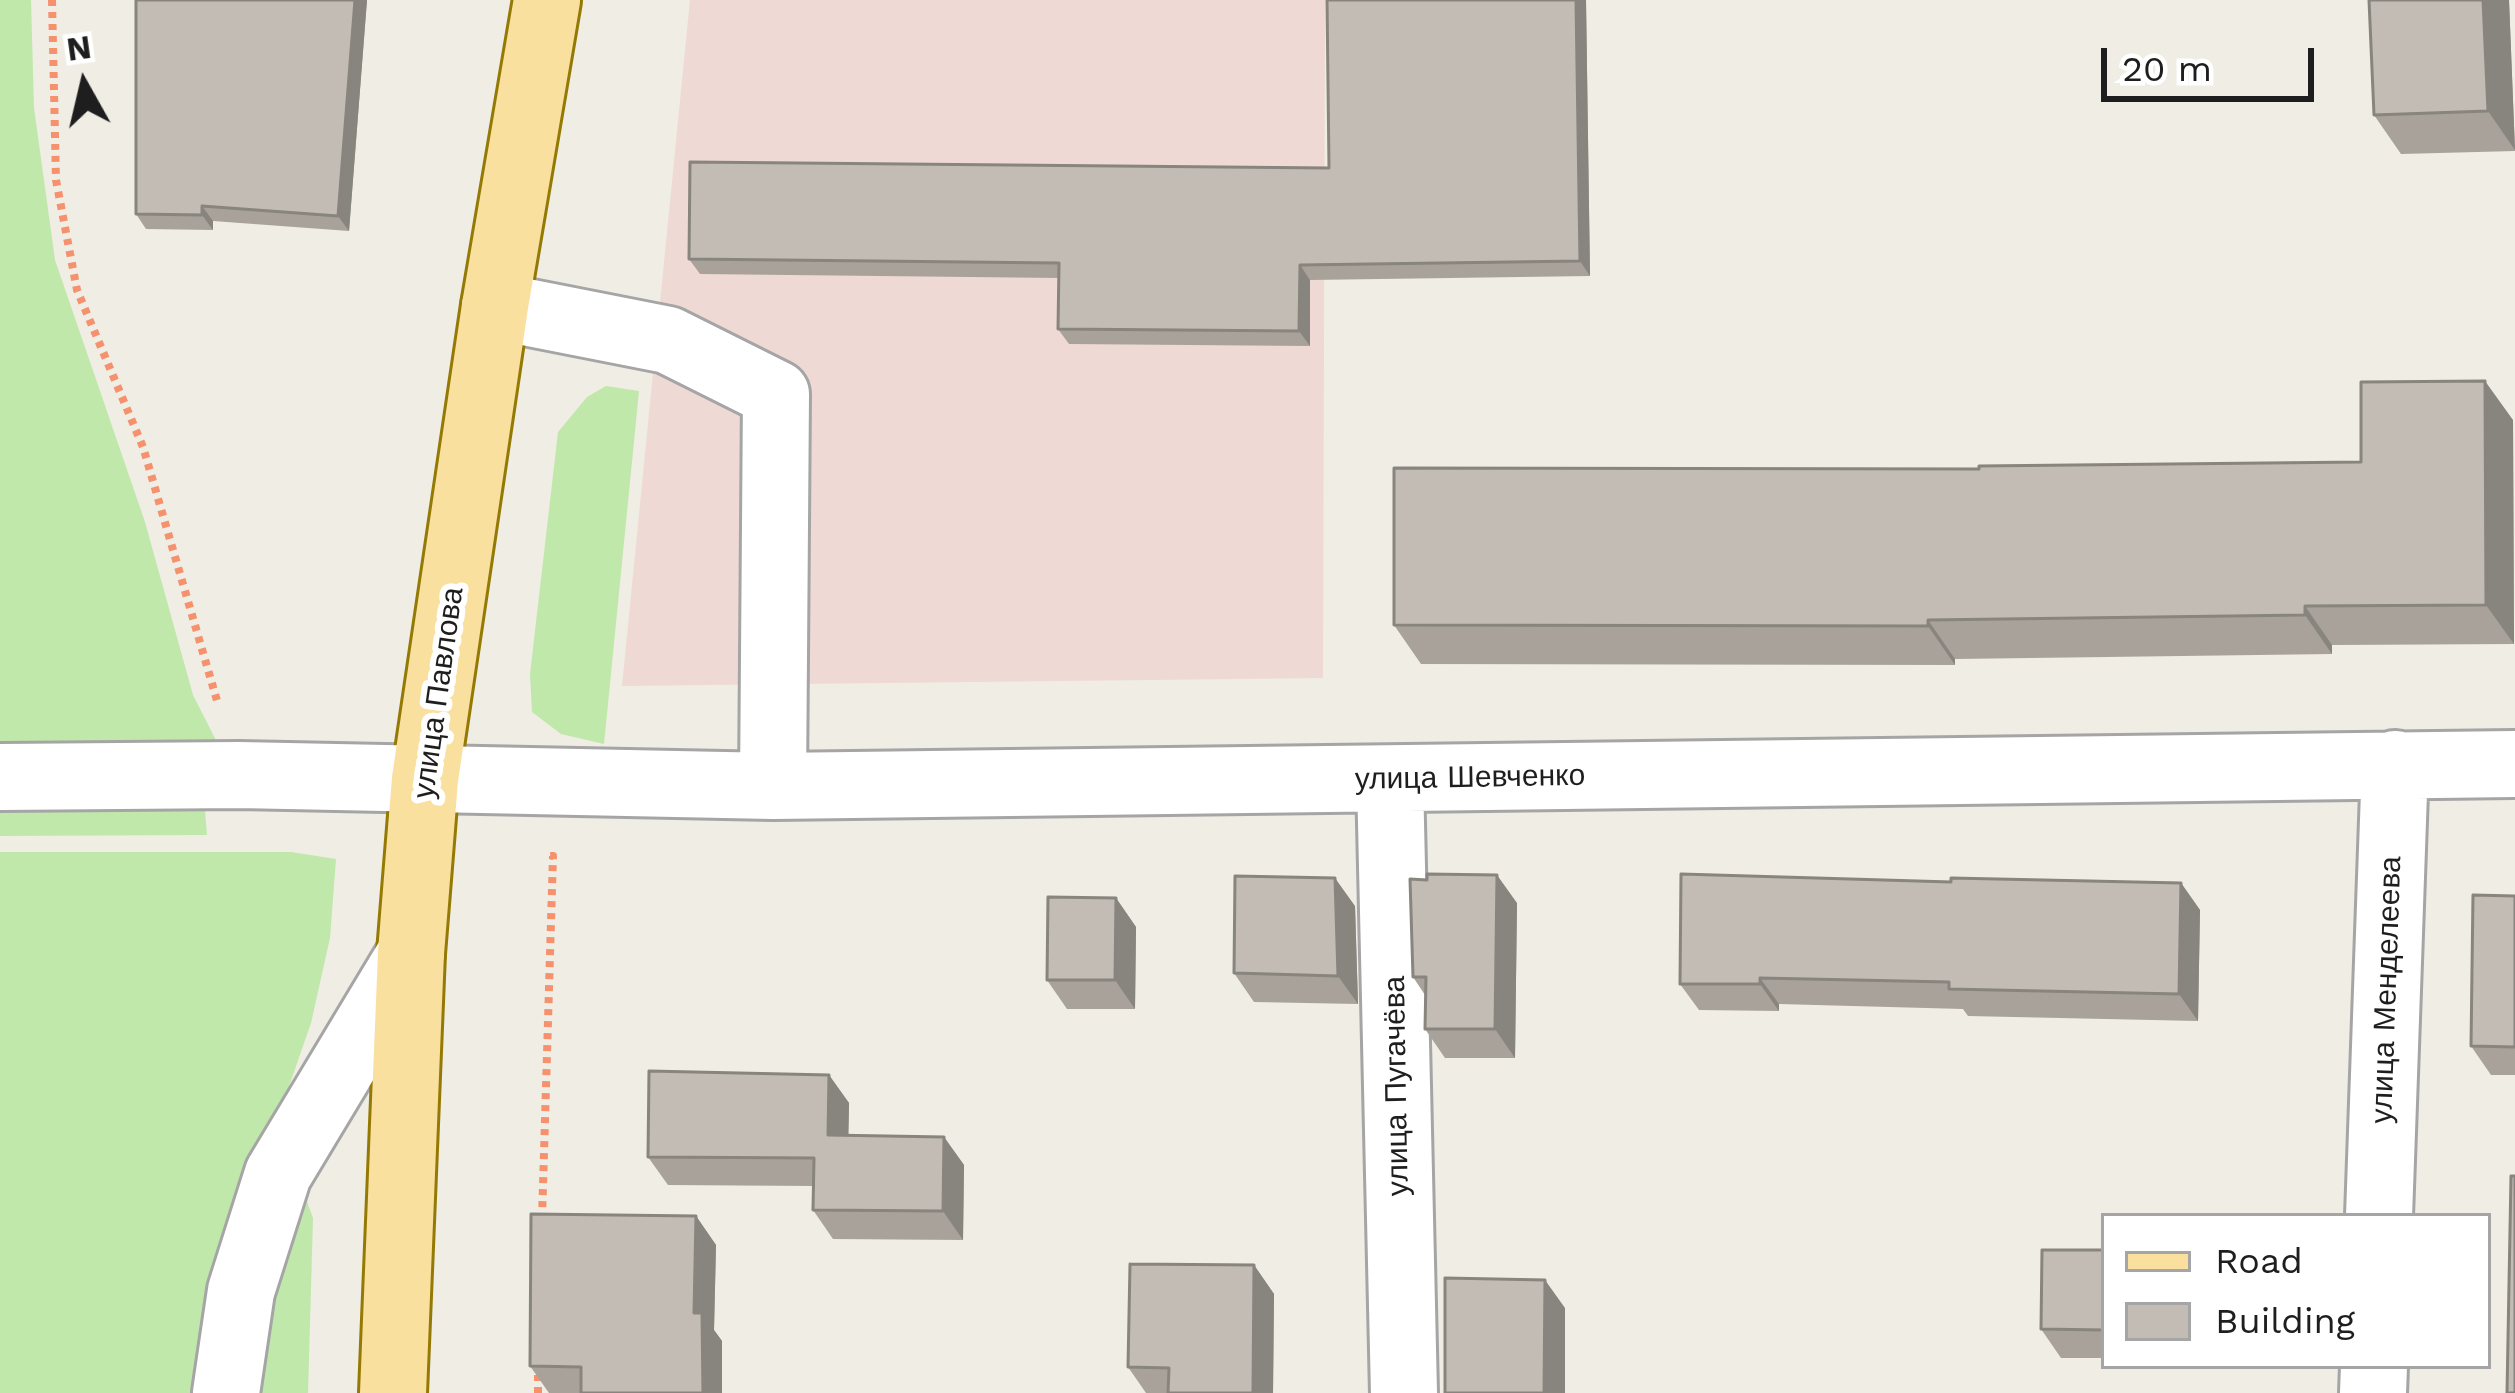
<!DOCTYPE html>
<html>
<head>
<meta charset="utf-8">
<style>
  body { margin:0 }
  #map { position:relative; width:2515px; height:1393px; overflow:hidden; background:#efede4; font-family:"Work Sans",sans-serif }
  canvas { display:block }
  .legend { position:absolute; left:2101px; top:1213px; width:390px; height:156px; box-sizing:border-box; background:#fff; border:3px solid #a5a5a5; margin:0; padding:15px 21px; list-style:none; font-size:36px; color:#1e1e1e }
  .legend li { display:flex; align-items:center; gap:24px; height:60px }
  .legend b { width:60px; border:3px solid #a5a5a5 }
  .north { position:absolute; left:24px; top:24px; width:120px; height:120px; -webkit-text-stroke:9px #fff; paint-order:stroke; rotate:352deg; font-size:33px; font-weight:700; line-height:48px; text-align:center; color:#1e1e1e }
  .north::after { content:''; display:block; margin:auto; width:42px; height:54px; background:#1e1e1e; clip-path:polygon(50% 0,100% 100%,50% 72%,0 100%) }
  .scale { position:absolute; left:2101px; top:48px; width:213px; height:54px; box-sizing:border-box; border:6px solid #1e1e1e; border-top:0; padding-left:15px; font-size:36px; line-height:42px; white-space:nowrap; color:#1e1e1e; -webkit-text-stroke:9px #fff; paint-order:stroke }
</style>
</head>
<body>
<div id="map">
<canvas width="2515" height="1393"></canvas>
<ul class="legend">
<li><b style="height:15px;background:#f9e09f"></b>Road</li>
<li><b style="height:33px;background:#c3bcb4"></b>Building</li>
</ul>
<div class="north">N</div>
<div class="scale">20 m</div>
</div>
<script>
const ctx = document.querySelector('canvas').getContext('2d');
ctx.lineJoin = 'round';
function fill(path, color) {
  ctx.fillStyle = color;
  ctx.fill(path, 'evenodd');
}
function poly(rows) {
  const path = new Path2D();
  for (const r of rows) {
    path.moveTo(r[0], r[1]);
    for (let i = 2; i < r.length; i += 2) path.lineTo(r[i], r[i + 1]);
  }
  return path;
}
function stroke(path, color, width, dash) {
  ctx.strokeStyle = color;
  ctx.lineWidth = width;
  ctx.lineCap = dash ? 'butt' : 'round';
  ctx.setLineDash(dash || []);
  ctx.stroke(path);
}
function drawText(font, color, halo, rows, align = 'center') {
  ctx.font = font + ' "Work Sans",sans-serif';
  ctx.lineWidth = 12;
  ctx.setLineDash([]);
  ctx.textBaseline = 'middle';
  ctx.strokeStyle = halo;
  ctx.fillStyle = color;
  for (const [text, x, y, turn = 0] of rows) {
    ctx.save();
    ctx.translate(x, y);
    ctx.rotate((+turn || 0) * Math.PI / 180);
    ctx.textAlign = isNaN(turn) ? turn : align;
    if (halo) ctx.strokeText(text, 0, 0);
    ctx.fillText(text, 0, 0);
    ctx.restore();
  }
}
const commercial = poly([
  [690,0,1325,0,1323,678,622,686]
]);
const grass = poly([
  [0,0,31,0,34,108,55,260,145,522,193,695,227,762,0,762],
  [606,386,639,391,604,744,561,734,532,712,530,674,558,432,587,397],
  [0,810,205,811,207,835,0,836],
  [0,852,291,852,336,859,330,938,311,1023,236,1239,200,1393,0,1393],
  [302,1188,313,1218,308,1393,257,1393,267,1266]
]);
const path = poly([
  [52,0,56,180,77,290,143,447,218,704],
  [542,1219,553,856,547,856],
  [538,1393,538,1372]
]);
const minor = poly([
  [495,306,668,340,776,394,773,786],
  [0,777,239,775,773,786,2515,764],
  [1390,779,1404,1393],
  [2379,1216,2395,764],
  [226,1393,241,1291,278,1174,411,953],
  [2373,1393,2374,1366]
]);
const major = poly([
  [393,1393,411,953,425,779,495,306,547,0]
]);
const wall = poly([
  [136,0,367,0,349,231,213,221,213,230,146,229,136,214],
  [1586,0,1590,276,1310,280,1310,346,1069,344,1058,329,1059,278,700,274,689,259,1329,168],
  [2369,0,2509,0,2515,151,2401,154,2374,115],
  [2513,420,2514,644,2332,645,2332,654,1955,659,1955,665,1421,664,1394,625,1979,469,2361,462],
  [1951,882,2181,883,2200,910,2198,1021,1968,1016,1963,1009,1779,1004,1779,1011,1699,1010,1680,984],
  [2515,896,2515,1075,2491,1075,2471,1046],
  [1116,898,1136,927,1135,1009,1067,1009,1047,980],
  [1517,903,1515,1058,1445,1058,1425,1029,1425,995,1413,977],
  [1355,906,1358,1004,1254,1002,1234,973],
  [829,1075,849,1103,848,1135,944,1137,964,1165,963,1240,833,1239,813,1210,814,1186,668,1185,648,1157],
  [696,1216,716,1245,714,1330,722,1341,722,1393,549,1393,530,1366],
  [2104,1250,2104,1358,2061,1358,2041,1329],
  [1254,1265,1274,1294,1273,1393,1146,1393,1128,1367]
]);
const shadedWall = poly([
  [355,0,367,0,349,231,338,216],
  [1576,0,1586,0,1590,276,1580,261],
  [2483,0,2509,0,2515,150,2488,111],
  [202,206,213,221,213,230,202,215],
  [1300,265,1310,280,1310,346,1299,331],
  [2485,381,2513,420,2514,644,2486,605],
  [2305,606,2332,645,2332,654,2305,615],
  [1928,620,1955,659,1955,665,1928,626],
  [1497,875,1517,903,1515,1058,1495,1029],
  [1335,878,1355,906,1358,1004,1338,976],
  [2181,883,2200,910,2198,1021,2179,994],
  [1116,898,1136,927,1135,1009,1115,980],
  [1760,978,1779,1004,1779,1011,1760,984],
  [829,1075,849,1103,848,1163,828,1135],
  [944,1137,964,1165,963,1240,943,1211],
  [696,1216,716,1245,714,1330,722,1341,722,1393,703,1393,694,1313],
  [1254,1265,1274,1294,1273,1393,1253,1393],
  [1545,1280,1565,1308,1565,1393,1544,1393]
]);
const building = poly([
  [136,0,355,0,338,216,202,206,202,215,136,214,136,0],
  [1327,0,1576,0,1580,261,1300,265,1299,331,1058,329,1059,263,689,259,690,162,1329,168,1327,0],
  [2369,0,2483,0,2488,111,2374,115,2369,0],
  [2485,381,2486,605,2305,606,2305,615,1928,620,1928,626,1394,625,1394,468,1979,469,1979,466,2361,462,2361,382,2485,381],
  [1427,874,1497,875,1495,1029,1425,1029,1426,977,1413,977,1410,879,1427,880,1427,874],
  [1681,874,1951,882,1951,878,2181,883,2179,994,1949,989,1949,982,1760,978,1760,984,1680,984,1681,874],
  [1235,876,1335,878,1338,976,1234,973,1235,876],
  [2473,895,2515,896,2515,1047,2471,1046,2473,895],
  [1048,897,1116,898,1115,980,1047,980,1048,897],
  [649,1071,829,1075,828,1135,944,1137,943,1211,813,1210,814,1158,648,1157,649,1071],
  [2511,1176,2515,1176,2515,1393,2507,1393,2511,1176],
  [531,1214,696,1216,694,1313,702,1313,703,1393,581,1393,581,1367,530,1366,531,1214],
  [2042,1250,2104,1250,2104,1330,2041,1329,2042,1250],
  [1130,1264,1254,1265,1253,1393,1168,1393,1169,1368,1128,1367,1130,1264],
  [1445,1278,1545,1280,1544,1393,1445,1393,1445,1278]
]);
const streetNames = [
  ["улица Павлова",439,693,-82],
  ["улица Шевченко",1470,778,-1],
  ["улица Менделеева",2387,990,-88],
  ["улица Пугачёва",1397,1086,-91]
];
fill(commercial, '#efd9d4');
fill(grass, '#c0e8ab');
stroke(minor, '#a5a5a5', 72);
stroke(major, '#947a04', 72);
stroke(path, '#f6916e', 8, [6, 6]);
stroke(minor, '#fff', 66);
stroke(major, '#f9e09f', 66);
fill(wall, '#a8a29b');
fill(shadedWall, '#88847e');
fill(building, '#c3bcb4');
stroke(building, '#88847e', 3);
drawText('30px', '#1e1e1e', '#fff', streetNames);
</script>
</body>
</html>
